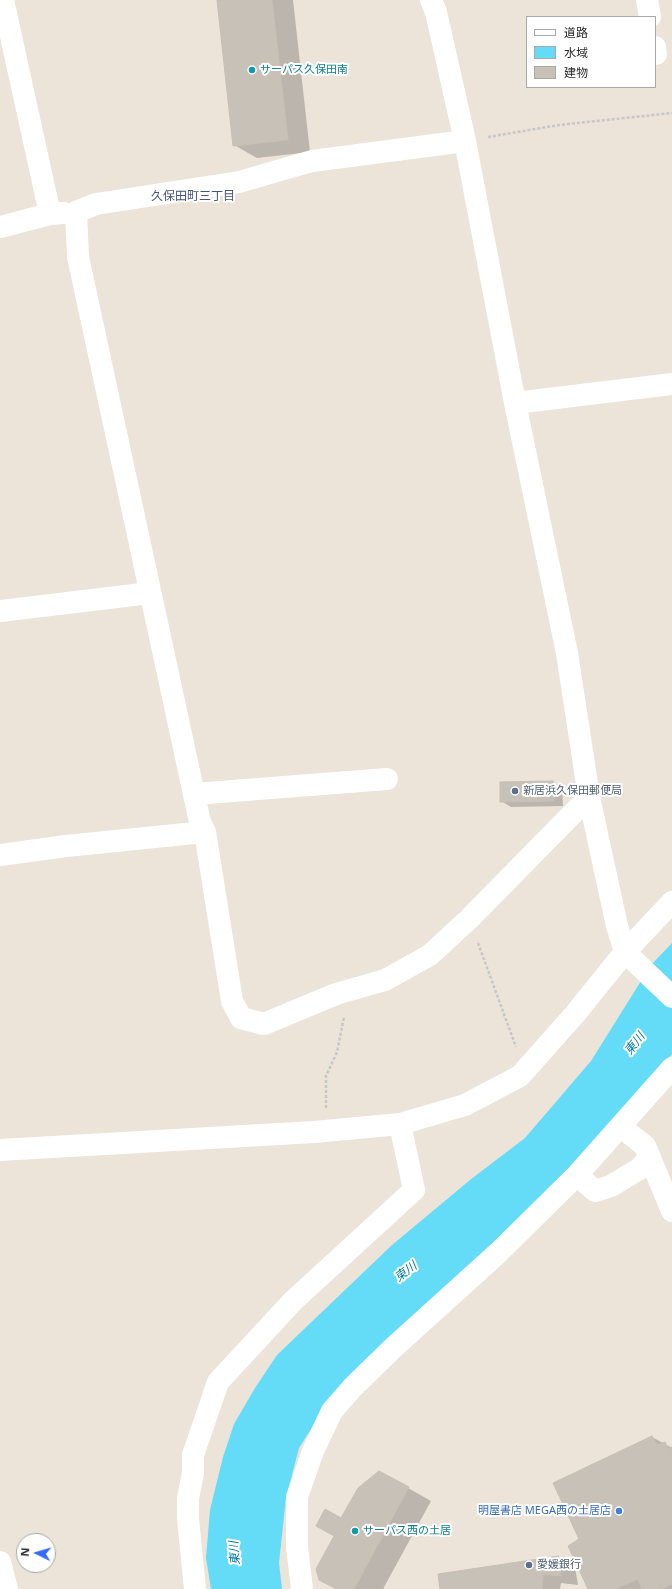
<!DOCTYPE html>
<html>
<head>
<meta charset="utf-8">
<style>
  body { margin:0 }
  #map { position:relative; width:672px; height:1589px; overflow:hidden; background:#ece3d9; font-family:"Noto Sans","Noto Sans JP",sans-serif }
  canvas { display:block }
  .legend { position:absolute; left:526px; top:16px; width:130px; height:72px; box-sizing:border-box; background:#fff; border:1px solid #a9a9a9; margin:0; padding:5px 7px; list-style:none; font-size:12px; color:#292929 }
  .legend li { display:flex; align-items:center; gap:8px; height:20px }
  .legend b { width:20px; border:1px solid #a9a9a9 }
  .north { position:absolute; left:16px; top:1533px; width:40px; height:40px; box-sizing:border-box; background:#fff; border:1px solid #a9a9a9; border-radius:50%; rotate:275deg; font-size:11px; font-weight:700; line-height:16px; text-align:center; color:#292929 }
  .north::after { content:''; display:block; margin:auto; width:14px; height:18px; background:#346bff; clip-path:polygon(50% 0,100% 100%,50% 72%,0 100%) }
</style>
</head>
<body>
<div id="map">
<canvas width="672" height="1589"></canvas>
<ul class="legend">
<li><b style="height:5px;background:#fff"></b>道路</li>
<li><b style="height:11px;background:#64dcf7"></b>水域</li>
<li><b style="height:11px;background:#c7c1b8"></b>建物</li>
</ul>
<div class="north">N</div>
</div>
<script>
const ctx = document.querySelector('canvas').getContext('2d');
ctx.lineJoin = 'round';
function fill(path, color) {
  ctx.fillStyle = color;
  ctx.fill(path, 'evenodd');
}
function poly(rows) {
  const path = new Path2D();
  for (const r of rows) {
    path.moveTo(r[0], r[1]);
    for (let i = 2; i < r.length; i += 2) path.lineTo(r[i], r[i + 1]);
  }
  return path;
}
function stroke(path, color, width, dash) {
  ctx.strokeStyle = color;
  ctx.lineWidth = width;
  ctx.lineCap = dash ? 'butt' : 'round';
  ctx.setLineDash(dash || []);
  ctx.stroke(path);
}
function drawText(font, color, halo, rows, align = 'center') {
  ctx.font = font + ' "Noto Sans","Noto Sans JP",sans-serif';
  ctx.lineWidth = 4;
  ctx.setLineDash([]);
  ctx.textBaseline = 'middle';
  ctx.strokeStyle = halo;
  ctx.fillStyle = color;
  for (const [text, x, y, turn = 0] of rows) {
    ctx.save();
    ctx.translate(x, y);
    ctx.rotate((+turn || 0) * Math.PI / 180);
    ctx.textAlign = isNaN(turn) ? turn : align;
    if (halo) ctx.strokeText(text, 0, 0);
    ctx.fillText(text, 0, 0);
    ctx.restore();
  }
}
const water = poly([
  [672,943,672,1054,594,1145,313,1426,299,1448,286,1498,279,1563,282,1589,211,1589,206,1558,210,1510,223,1457,234,1424,255,1388,277,1355,392,1245,470,1180,525,1138,591,1061,651,965]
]);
const shadow = poly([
  [218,0,293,0,310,152,257,158,234,145],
  [553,782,562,788,563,806,511,807,501,801,501,783],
  [652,1437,672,1448,672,1589,590,1589,581,1539],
  [408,1488,431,1501,383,1589,337,1589,336,1536],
  [558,1557,575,1567,578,1585,561,1583,560,1589,441,1589]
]);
const building = poly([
  [217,0,272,0,288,140,233,146,217,0],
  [553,781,554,801,500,802,500,782,553,781],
  [652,1436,657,1445,665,1442,668,1449,672,1447,672,1584,662,1589,642,1589,638,1579,616,1589,588,1589,568,1546,579,1539,553,1483,652,1436],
  [379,1471,409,1487,354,1589,336,1589,319,1580,316,1569,334,1536,316,1526,325,1509,341,1518,358,1488,379,1471],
  [558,1556,561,1576,543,1574,542,1589,440,1589,438,1574,558,1556]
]);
const path = poly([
  [488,137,559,125,672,113],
  [478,943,516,1047],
  [326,1108,326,1076,337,1052,344,1017]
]);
const minor = poly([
  [3,0,50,214],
  [431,0,436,12,465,141,515,403,567,653,589,797,617,926,625,952,672,997],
  [647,0,650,17],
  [655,47,656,54],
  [465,141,312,161,239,182,96,204,76,212,78,257,200,822,205,832,232,1001,241,1018,264,1024,336,994,385,980,430,955,469,919,589,797],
  [0,227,50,214,64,213],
  [515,403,672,384],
  [0,611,150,593],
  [194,794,387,779],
  [0,855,66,846,205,832],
  [621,1127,645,1146,672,1211],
  [0,1150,314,1132,400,1124,465,1105,520,1076,575,1014,625,952,672,902],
  [577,1175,595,1191,611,1186,639,1169,650,1157],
  [0,1562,7,1589],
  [195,1589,188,1519,188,1498,193,1473,193,1455,218,1382,293,1301,414,1190,400,1124],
  [302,1589,297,1547,297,1497,313,1451,332,1411,353,1387,393,1348,499,1252,577,1175,672,1068]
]);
const markers = [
  [252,70,4,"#0f9aa8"],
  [515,791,4,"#5c6f8a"],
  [619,1511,4,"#3f7fe0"],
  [355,1531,4,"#0f9aa8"],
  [529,1565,4,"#5c6f8a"]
];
const cultureNames = [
  ["サーパス久保田南",260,70],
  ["サーパス西の土居",363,1531]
];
const serviceNames = [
  ["新居浜久保田郵便局",523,791],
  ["愛媛銀行",537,1565]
];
const shopNames = [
  ["明屋書店 MEGA西の土居店",611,1511]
];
const neighbourhoodNames = [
  ["久保田町三丁目",193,197]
];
const waterNames = [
  ["東川",635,1044,-52],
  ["東川",406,1272,-37],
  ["東川",235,1553,-95]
];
fill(water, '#64dcf7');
fill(shadow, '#0003');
fill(building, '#c7c1b8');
stroke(building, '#c8bfb3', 1);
stroke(path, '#c7c7c7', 2.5, [3, 2]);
stroke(minor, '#fff', 22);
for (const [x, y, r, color] of markers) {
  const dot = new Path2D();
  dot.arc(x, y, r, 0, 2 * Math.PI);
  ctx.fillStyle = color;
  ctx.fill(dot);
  stroke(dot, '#fff', 1.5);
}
drawText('11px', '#0d838f', '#fff', cultureNames, 'left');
drawText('11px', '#4e5e75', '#fff', serviceNames, 'left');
drawText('11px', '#366cbe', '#fff', shopNames, 'right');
drawText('12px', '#46557d', '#fff', neighbourhoodNames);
drawText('italic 12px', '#0479a2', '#fff', waterNames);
</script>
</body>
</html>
